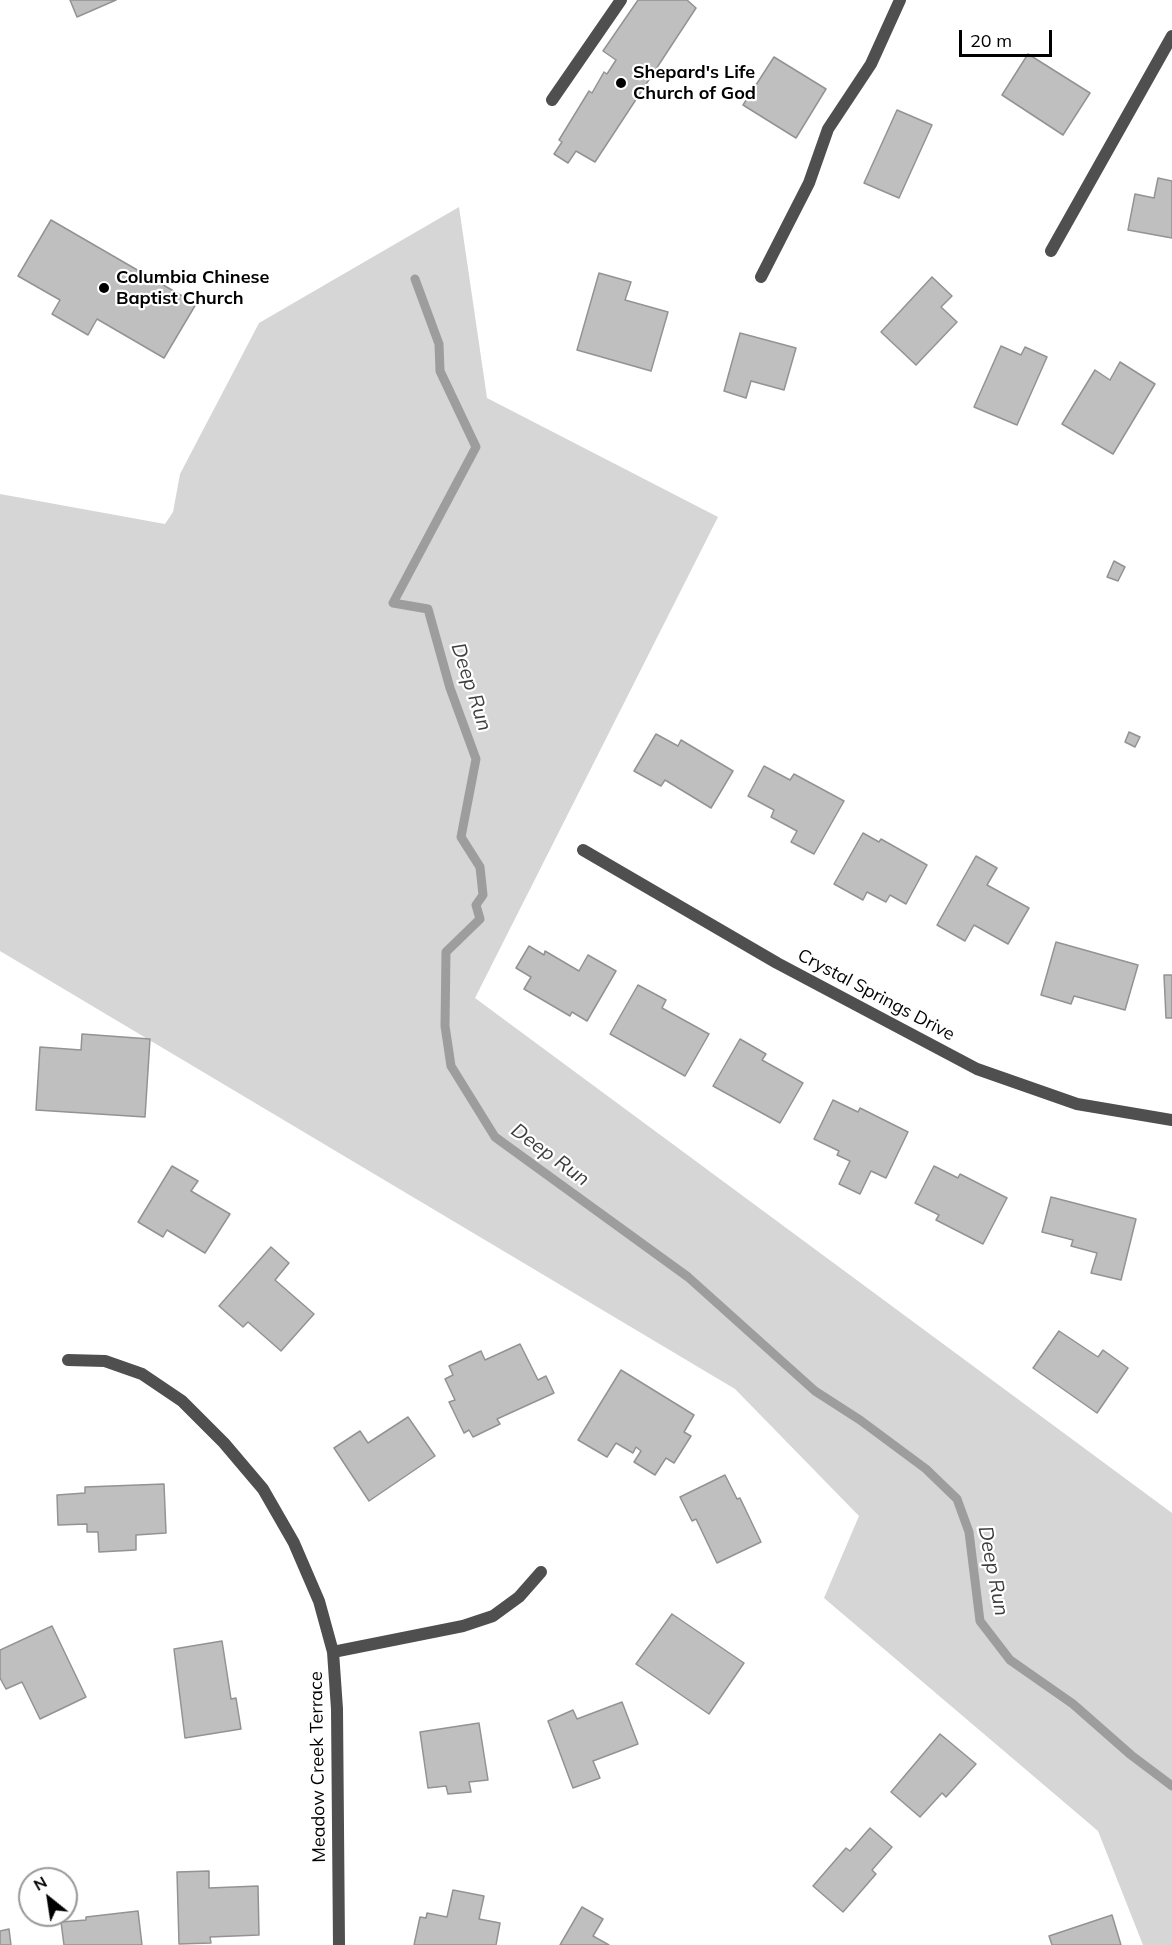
<!DOCTYPE html>
<html>
<head>
<meta charset="utf-8">
<style>
  body { margin:0 }
  #map { position:relative; width:1172px; height:1945px; overflow:hidden; background:#fff; font-family:Mulish,sans-serif }
  canvas { display:block }
  .north { position:absolute; left:18px; top:1867px; width:60px; height:60px; box-sizing:border-box; background:#fff; border:2px solid #999; border-radius:50%; rotate:330deg; font-size:16px; font-weight:700; line-height:24px; text-align:center; color:#000 }
  .north::after { content:''; display:block; margin:auto; width:21px; height:27px; background:#000; clip-path:polygon(50% 0,100% 100%,50% 72%,0 100%) }
  .scale { position:absolute; left:959px; top:30px; width:93px; height:27px; box-sizing:border-box; border:3px solid #000; border-top:0; padding-left:8px; font-size:18px; line-height:21px; white-space:nowrap; color:#000; -webkit-text-stroke:4px #fff; paint-order:stroke }
</style>
</head>
<body>
<div id="map">
<canvas width="1172" height="1945"></canvas>
<div class="north">N</div>
<div class="scale">20 m</div>
</div>
<script>
const ctx = document.querySelector('canvas').getContext('2d');
ctx.lineJoin = 'round';
function fill(path, color) {
  ctx.fillStyle = color;
  ctx.fill(path, 'evenodd');
}
function poly(rows) {
  const path = new Path2D();
  for (const r of rows) {
    path.moveTo(r[0], r[1]);
    for (let i = 2; i < r.length; i += 2) path.lineTo(r[i], r[i + 1]);
  }
  return path;
}
function stroke(path, color, width, dash) {
  ctx.strokeStyle = color;
  ctx.lineWidth = width;
  ctx.lineCap = dash ? 'butt' : 'round';
  ctx.setLineDash(dash || []);
  ctx.stroke(path);
}
function drawText(font, color, halo, rows, align = 'center') {
  ctx.font = font + ' Mulish,sans-serif';
  ctx.lineWidth = 4.5;
  ctx.setLineDash([]);
  ctx.textBaseline = 'middle';
  ctx.strokeStyle = halo;
  ctx.fillStyle = color;
  for (const [text, x, y, turn = 0] of rows) {
    ctx.save();
    ctx.translate(x, y);
    ctx.rotate((+turn || 0) * Math.PI / 180);
    ctx.textAlign = isNaN(turn) ? turn : align;
    if (halo) ctx.strokeText(text, 0, 0);
    ctx.fillText(text, 0, 0);
    ctx.restore();
  }
}
const green = poly([
  [459,207,487,398,718,517,475,998,1172,1513,1172,1945,1143,1945,1098,1831,824,1598,859,1516,735,1389,0,951,0,494,165,524,173,512,180,474,259,323]
]);
const stream = poly([
  [415,279,439,344,440,371,476,447,393,603,428,609,450,688,476,759,461,837,480,867,483,895,476,905,480,919,446,952,445,1026,451,1066,495,1137,688,1277,815,1391,860,1420,926,1469,957,1499,969,1532,980,1621,1010,1660,1073,1704,1131,1755,1172,1786]
]);
const building = poly([
  [70,0,116,0,77,17,70,0],
  [638,0,687,0,696,8,595,162,576,151,568,163,554,154,562,142,559,140,589,91,592,93,604,72,607,74,616,60,603,51,638,0],
  [1028,54,1090,93,1063,135,1002,95,1028,54],
  [774,57,826,89,796,138,743,105,774,57],
  [897,110,932,125,899,198,864,183,897,110],
  [1158,178,1172,181,1172,238,1128,230,1135,194,1154,198,1158,178],
  [51,220,196,304,164,358,97,319,88,335,52,314,60,300,18,276,51,220],
  [599,273,631,282,625,300,668,312,651,371,577,350,599,273],
  [932,277,952,296,941,307,957,322,916,365,881,332,932,277],
  [740,333,796,348,784,390,751,381,746,398,724,391,740,333],
  [1001,346,1021,355,1025,347,1047,357,1017,425,974,407,1001,346],
  [1120,362,1155,384,1113,454,1062,424,1095,370,1110,380,1120,362],
  [1114,561,1125,567,1118,581,1107,577,1114,561],
  [1129,732,1140,737,1135,747,1125,742,1129,732],
  [656,734,678,746,681,740,733,771,711,808,665,780,661,786,634,771,656,734],
  [764,766,790,780,794,774,844,801,814,854,791,842,797,831,771,817,774,810,748,796,764,766],
  [863,833,879,842,881,839,927,865,906,904,890,895,886,902,867,892,863,900,834,884,863,833],
  [976,856,997,868,987,885,1029,908,1008,944,974,925,965,941,937,925,976,856],
  [1056,942,1138,965,1125,1010,1074,996,1071,1004,1041,995,1056,942],
  [529,946,544,955,545,951,579,971,588,955,616,971,587,1021,572,1012,570,1016,524,989,531,977,516,968,529,946],
  [1164,975,1172,975,1172,1018,1166,1018,1164,975],
  [638,985,666,1000,662,1008,709,1034,685,1076,610,1034,638,985],
  [82,1034,150,1039,145,1117,36,1110,40,1047,81,1050,82,1034],
  [740,1039,766,1054,762,1060,803,1083,780,1123,713,1086,740,1039],
  [833,1100,858,1112,860,1108,908,1132,886,1178,871,1171,860,1194,839,1184,850,1161,837,1155,839,1151,814,1139,833,1100],
  [172,1166,198,1181,191,1191,230,1214,205,1253,167,1230,163,1237,138,1222,172,1166],
  [934,1166,958,1178,960,1174,1007,1198,983,1244,936,1220,939,1215,915,1203,934,1166],
  [1051,1197,1136,1219,1121,1280,1091,1273,1097,1253,1071,1246,1073,1240,1042,1232,1051,1197],
  [271,1247,289,1263,275,1280,314,1314,281,1351,248,1322,243,1327,219,1306,271,1247],
  [1059,1331,1098,1357,1103,1350,1128,1368,1097,1413,1033,1368,1059,1331],
  [520,1344,538,1380,546,1376,554,1393,497,1419,500,1424,473,1437,469,1430,464,1433,449,1402,455,1400,445,1379,453,1375,449,1366,481,1351,485,1360,520,1344],
  [621,1370,694,1415,684,1432,691,1436,674,1463,666,1458,655,1475,634,1462,641,1451,636,1447,633,1453,616,1443,607,1457,578,1440,621,1370],
  [408,1417,435,1456,369,1501,334,1448,360,1431,368,1443,408,1417],
  [725,1475,737,1499,740,1498,761,1542,717,1563,696,1519,692,1521,680,1497,725,1475],
  [164,1484,166,1533,136,1535,136,1550,99,1552,98,1532,87,1532,87,1524,58,1525,57,1495,85,1493,85,1487,164,1484],
  [672,1614,744,1663,709,1714,636,1664,672,1614],
  [52,1626,86,1697,40,1719,22,1682,6,1689,0,1678,0,1650,52,1626],
  [222,1641,231,1699,236,1698,241,1729,185,1738,174,1649,222,1641],
  [622,1702,638,1744,593,1761,600,1778,573,1788,548,1721,573,1710,577,1719,622,1702],
  [479,1723,488,1780,469,1782,471,1792,448,1794,446,1786,428,1788,420,1732,479,1723],
  [940,1734,976,1764,946,1797,942,1793,920,1817,891,1792,940,1734],
  [870,1828,892,1847,872,1870,876,1874,843,1912,813,1886,846,1848,850,1851,870,1828],
  [209,1871,209,1888,258,1886,259,1935,210,1937,211,1943,179,1944,177,1872,209,1871],
  [453,1890,484,1896,479,1919,500,1923,496,1945,414,1945,420,1917,426,1918,427,1913,447,1917,453,1890],
  [582,1907,603,1919,593,1936,609,1945,560,1945,582,1907],
  [138,1911,142,1945,64,1945,61,1922,86,1920,86,1917,138,1911],
  [1112,1915,1121,1945,1052,1945,1049,1936,1112,1915],
  [9,1929,11,1945,0,1945,0,1931,9,1929]
]);
const lane = poly([
  [552,100,621,0],
  [1051,251,1172,36],
  [761,277,809,183,828,129,871,64,900,0]
]);
const street = poly([
  [583,850,777,963,977,1069,1077,1104,1172,1120],
  [68,1360,105,1361,142,1374,182,1401,224,1443,263,1489,294,1543,319,1601,333,1652,337,1709,339,1945],
  [333,1652,463,1626,493,1616,519,1597,541,1572]
]);
const markers = [
  [621,83,6,"#000"],
  [104,288,6,"#000"]
];
const poiNames = [
  ["Shepard's Life",633,73],
  ["Church of God",633,94],
  ["Columbia Chinese",116,278],
  ["Baptist Church",116,299]
];
const streetNames = [
  ["Crystal Springs Drive",876,995,28],
  ["Meadow Creek Terrace",318,1767,-91]
];
const waterNames = [
  ["Deep Run",471,687,72],
  ["Deep Run",550,1155,36],
  ["Deep Run",993,1571,79]
];
fill(green, '#d6d6d6');
stroke(stream, '#9d9d9d', 9);
fill(building, '#bfbfbf');
stroke(building, '#939393', 1.5);
stroke(lane, '#4f4f4f', 12);
stroke(street, '#4f4f4f', 12);
for (const [x, y, r, color] of markers) {
  const dot = new Path2D();
  dot.arc(x, y, r, 0, 2 * Math.PI);
  ctx.fillStyle = color;
  ctx.fill(dot);
  stroke(dot, '#fff', 2);
}
drawText('bold 18px', '#000', '#fff', poiNames, 'left');
drawText('18px', '#000', '#fff', streetNames);
drawText('italic 20px', '#3e3e3e', '#fff', waterNames);
</script>
</body>
</html>
